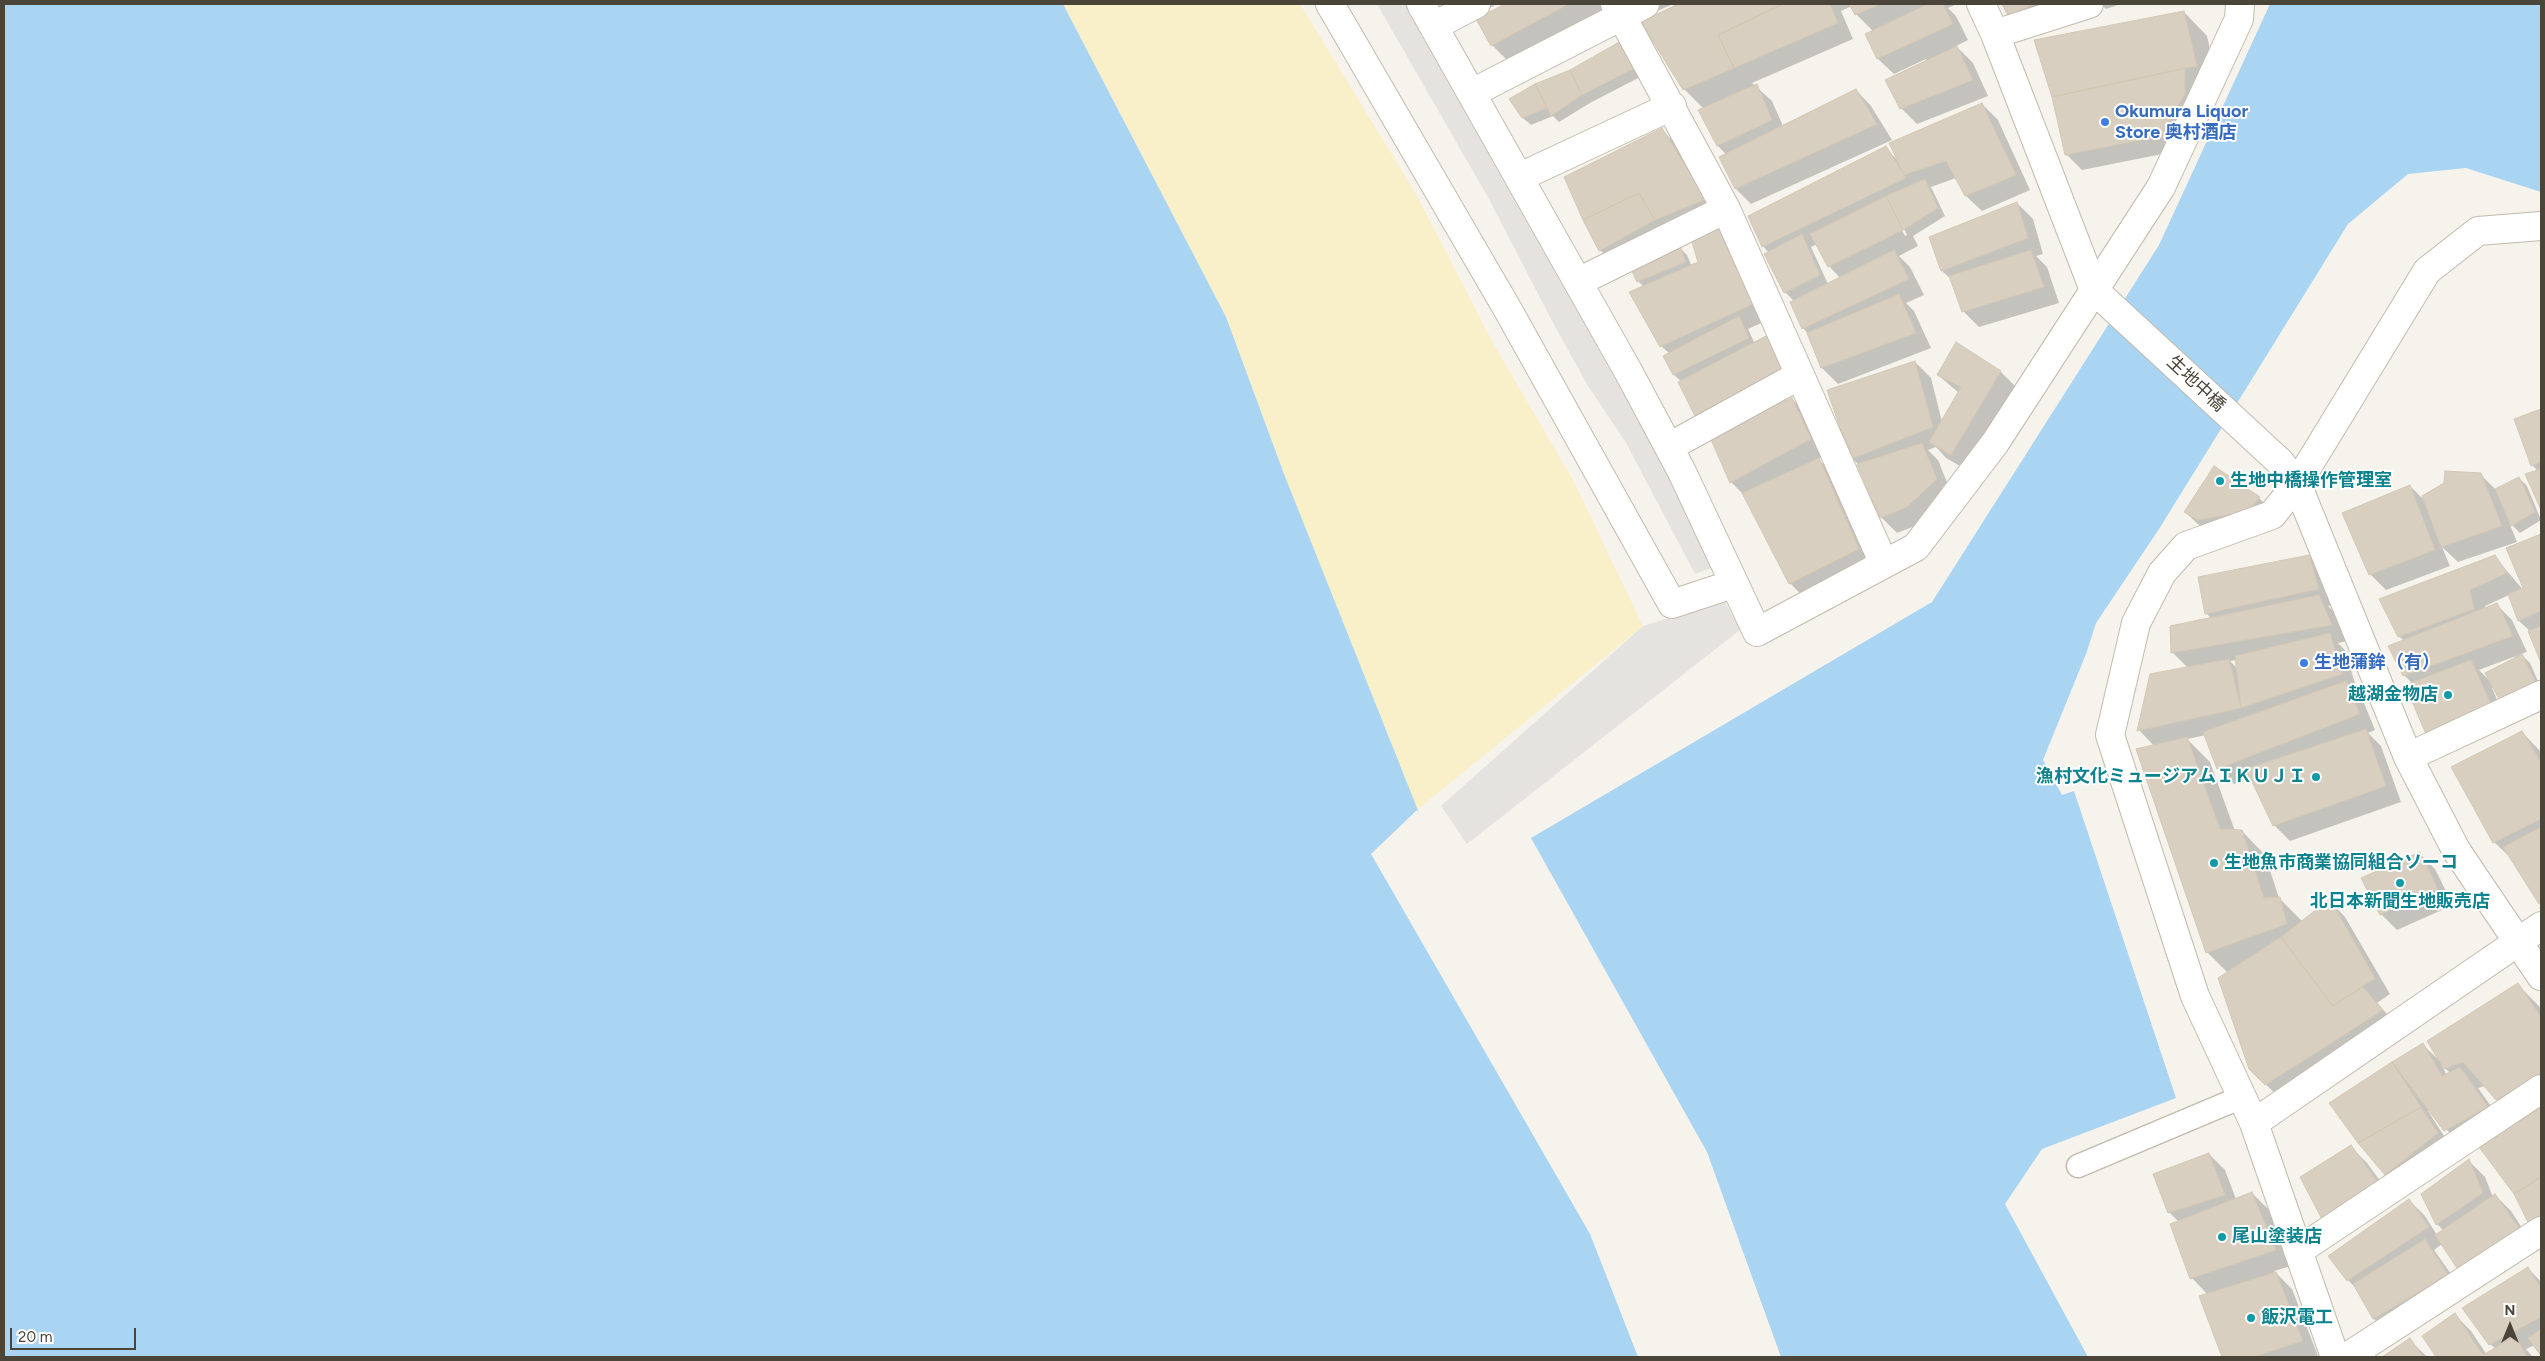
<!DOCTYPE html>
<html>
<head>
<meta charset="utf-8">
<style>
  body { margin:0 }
  #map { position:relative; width:2545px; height:1361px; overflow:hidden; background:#f6f3ec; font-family:Figtree,sans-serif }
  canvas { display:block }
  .frame { position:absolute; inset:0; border:5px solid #4b4439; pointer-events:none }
  .north { position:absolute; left:2485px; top:1301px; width:50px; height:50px; -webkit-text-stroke:4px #fff; paint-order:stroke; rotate:0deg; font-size:14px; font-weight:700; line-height:20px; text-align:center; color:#4b4439 }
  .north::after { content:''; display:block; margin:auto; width:18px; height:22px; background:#4b4439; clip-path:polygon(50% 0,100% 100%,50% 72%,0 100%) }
  .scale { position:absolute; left:10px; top:1328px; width:126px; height:22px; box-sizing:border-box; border:2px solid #4b4439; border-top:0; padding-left:6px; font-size:15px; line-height:18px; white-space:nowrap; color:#4b4439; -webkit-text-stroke:4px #fff; paint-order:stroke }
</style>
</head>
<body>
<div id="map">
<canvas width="2545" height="1361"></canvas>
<div class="frame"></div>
<div class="north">N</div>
<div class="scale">20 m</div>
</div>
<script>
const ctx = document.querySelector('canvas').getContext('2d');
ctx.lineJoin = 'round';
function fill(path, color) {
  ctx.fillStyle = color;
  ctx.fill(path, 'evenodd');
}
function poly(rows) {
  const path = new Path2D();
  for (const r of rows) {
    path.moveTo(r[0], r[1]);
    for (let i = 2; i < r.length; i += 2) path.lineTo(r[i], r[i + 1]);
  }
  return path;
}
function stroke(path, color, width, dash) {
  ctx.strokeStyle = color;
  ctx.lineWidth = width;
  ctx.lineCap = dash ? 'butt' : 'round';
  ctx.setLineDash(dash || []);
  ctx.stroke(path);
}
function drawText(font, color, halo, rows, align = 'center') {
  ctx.font = font + ' Figtree,"Noto Sans JP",sans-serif';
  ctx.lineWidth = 4;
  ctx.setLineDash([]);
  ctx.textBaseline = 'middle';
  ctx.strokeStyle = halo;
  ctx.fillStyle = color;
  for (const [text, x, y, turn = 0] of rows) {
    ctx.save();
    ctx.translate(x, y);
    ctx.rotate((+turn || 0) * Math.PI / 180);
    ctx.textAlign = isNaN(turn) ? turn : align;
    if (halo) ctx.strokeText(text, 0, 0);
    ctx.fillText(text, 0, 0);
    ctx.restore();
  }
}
const sand = poly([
  [1063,4,1300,4,1416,194,1493,343,1573,480,1643,626,1417,810,1284,474,1226,317]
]);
const parking = poly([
  [1377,4,1408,4,1500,162,1575,305,1717,566,1695,574,1625,441,1588,386,1552,321,1490,201],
  [1724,600,1740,630,1467,844,1441,806,1643,626]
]);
const water = poly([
  [4,4,1063,4,1226,317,1284,474,1423,823,1727,1357,4,1357],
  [2270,4,2541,4,2541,192,2466,168,2408,174,2348,224,2159,529,2096,623,2086,654,2043,760,2062,795,2074,791,2176,1098,2042,1149,2005,1204,2088,1357,1781,1357,1707,1152,1531,838,1932,602,2159,245]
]);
const pier = poly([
  [1417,810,1678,1223,1727,1357,1638,1357,1590,1234,1371,854]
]);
const shadow = poly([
  [1466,4,1497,4,1477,15],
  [1508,4,1608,4,1609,6,1508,61,1492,45,1478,20],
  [1634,4,1673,4,1646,16],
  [1680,4,1957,4,1948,8,1956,16,1968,40,1956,46,1973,63,1988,96,1917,124,1901,108,1927,62,1926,59,1894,74,1878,59,1873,31,1856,14,1852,6,1841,11,1853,39,1752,83,1772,101,1783,126,1856,90,1871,106,1892,140,1751,204,1736,189,1727,155,1718,146,1704,109,1684,89,1643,23],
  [2004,4,2084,4,2009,15],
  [2101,4,2121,4,2106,9],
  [2184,12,2207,36,2219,89,2177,151,2082,170,2066,154,2053,96],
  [1621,43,1642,76,1590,103,1559,122,1553,116,1531,125,1523,118,1511,99,1536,85,1570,71],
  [1982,104,1998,120,2030,190,1982,211,1966,196,1956,178,1931,187,1945,216,1913,236,1918,246,1899,256,1910,267,1924,295,1906,303,1914,311,1931,348,1838,384,1822,368,1809,335,1803,328,1794,301,1785,292,1769,253,1763,246,1886,148,1897,160],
  [1894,215,1897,215,1907,235,1905,236],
  [1817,244,1829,266,1840,278,1828,284,1811,247],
  [1662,130,1678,146,1721,215,1616,266,1600,250,1565,178],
  [2017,203,2033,219,2043,254,2036,256,2047,267,2059,303,1979,327,1964,312,1952,280,1942,271,1930,238],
  [1719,228,1768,320,1748,329,1755,344,1712,431,1696,415,1681,381,1674,375,1665,357,1670,354,1661,346,1644,287,1638,281,1680,248,1687,255,1692,267,1700,263],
  [1915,362,1931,378,1942,422,1959,393,1938,375,2000,371,2016,387,1967,470,1946,458,1936,447,1928,450,1938,460,1952,495,1923,523,1897,533,1881,517,1859,465,1852,458],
  [1792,399,1808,415,1826,455,1818,459,1842,483,1881,572,1813,607,1790,583,1745,496,1731,482],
  [2541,410,2541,508,2527,475,2538,471,2532,465,2515,420],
  [2480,474,2496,490,2519,478,2527,486,2541,520,2520,533,2509,522,2517,542,2458,562,2442,547,2450,566,2386,590,2370,574,2410,486,2426,502],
  [2259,498,2275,514,2201,527,2185,512],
  [2541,535,2541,659,2530,631,2519,621,2509,595,2485,606,2486,609,2496,604,2512,620,2527,652,2521,654,2530,663,2541,688,2492,688,2506,720,2413,684,2404,675,2404,641,2399,636,2494,556,2526,593,2507,549],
  [2516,656,2489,680,2479,670],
  [2309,556,2325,572,2334,605,2328,606,2335,613,2347,641,2338,643,2345,650,2357,690,2354,691,2362,698,2375,730,2368,733,2381,746,2401,802,2290,841,2274,825,2252,777,2234,784,2218,768,2206,735,2187,739,2210,762,2235,831,2242,831,2265,855,2279,898,2303,922,2330,901,2345,917,2390,994,2377,1003,2405,1034,2289,1107,2250,1069,2228,973,2207,952,2154,746,2139,730,2188,668,2172,652,2212,619,2206,613],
  [2237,660,2238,669,2230,661],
  [2522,732,2541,752,2541,905,2513,860,2494,842],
  [2419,853,2435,869,2453,905,2397,930,2381,914],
  [2518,985,2541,1008,2541,1236,2519,1122,2485,1086,2478,1088,2503,1123,2461,1146,2430,1110,2428,1111,2453,1150,2401,1190,2385,1175,2330,1103,2423,1045,2441,1062],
  [2441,1065,2442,1065,2450,1073,2447,1075],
  [2351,1147,2367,1163,2394,1200,2302,1177],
  [2209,1154,2225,1170,2236,1199,2252,1193,2268,1209,2291,1266,2274,1271,2292,1289,2318,1356,2223,1357,2201,1297,2208,1295,2192,1278,2179,1222,2169,1212],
  [2469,1161,2485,1177,2493,1197,2495,1195,2511,1211,2536,1249,2474,1283,2458,1267,2442,1244,2434,1250,2463,1291,2389,1335,2374,1319,2358,1290,2348,1280,2409,1200,2425,1216,2437,1235,2444,1231,2437,1224],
  [2528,1268,2541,1282,2541,1354,2535,1345,2526,1349,2533,1357,2438,1357,2424,1336,2455,1315,2471,1331,2487,1355,2496,1349,2490,1344],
  [2410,1340,2427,1357,2384,1357]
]);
const building = poly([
  [1505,4,1569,4,1491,46,1476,19,1505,4],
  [1678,4,1783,4,1718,35,1734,68,1683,90,1641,22,1678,4],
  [1783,4,1830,4,1838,23,1734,68,1718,35,1783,4],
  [1849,4,1881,4,1855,15,1849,4],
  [1928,4,1943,4,1953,24,1877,59,1865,34,1928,4],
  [2002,4,2034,4,2008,16,2002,4],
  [2184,11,2197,66,2052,97,2034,40,2184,11],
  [1621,41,1635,68,1582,95,1570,70,1621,41],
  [1957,46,1973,80,1900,109,1885,80,1957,46],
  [2185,68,2185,94,2161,136,2065,155,2052,97,2185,68],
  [1570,70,1582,95,1551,116,1535,84,1570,70],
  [1535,84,1547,108,1522,118,1509,99,1535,84],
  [1757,84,1772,120,1717,146,1698,110,1757,84],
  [1856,89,1877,124,1735,189,1719,157,1856,89],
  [1982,103,2016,175,1965,196,1946,161,1904,175,1889,143,1982,103],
  [1662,128,1706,199,1655,220,1639,193,1583,220,1564,177,1662,128],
  [1886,146,1906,178,1762,247,1748,216,1886,146],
  [1925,179,1938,208,1903,230,1886,196,1925,179],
  [1639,193,1655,220,1599,251,1583,220,1639,193],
  [1886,196,1903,230,1828,267,1810,234,1886,196],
  [2017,202,2028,238,1941,271,1929,237,2017,202],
  [1719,227,1753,304,1660,347,1629,292,1698,262,1692,242,1719,227],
  [1802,234,1820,275,1784,293,1764,254,1802,234],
  [1680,246,1686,262,1637,282,1631,269,1680,246],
  [1894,250,1909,279,1802,329,1790,302,1894,250],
  [2031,250,2044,287,1962,312,1949,276,2031,250],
  [1899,294,1916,333,1821,368,1807,333,1899,294],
  [1739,316,1749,338,1673,375,1663,356,1739,316],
  [1768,335,1788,372,1695,416,1678,382,1768,335],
  [1956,342,2001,371,1951,455,1929,442,1961,387,1937,375,1956,342],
  [1915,361,1933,427,1851,459,1827,390,1915,361],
  [1792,398,1811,439,1730,483,1709,435,1792,398],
  [2541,409,2541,462,2531,466,2514,419,2541,409],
  [1922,443,1937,479,1907,507,1880,518,1857,464,1922,443],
  [1819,458,1859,549,1789,584,1742,493,1819,458],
  [2214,466,2260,497,2249,511,2198,520,2184,512,2214,466],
  [2541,469,2541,510,2525,474,2541,469],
  [2445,471,2481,473,2502,526,2441,547,2422,496,2444,483,2445,471],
  [2519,477,2535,512,2511,526,2495,489,2519,477],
  [2410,485,2435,550,2369,575,2342,513,2410,485],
  [2541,534,2541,611,2518,621,2508,594,2523,588,2506,548,2541,534],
  [2309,555,2319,589,2205,614,2198,577,2309,555],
  [2495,555,2507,573,2470,590,2474,609,2398,637,2379,599,2495,555],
  [2319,595,2332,625,2171,653,2170,626,2319,595],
  [2497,603,2513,636,2403,676,2388,646,2497,603],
  [2541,626,2541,663,2528,631,2541,626],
  [2330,633,2342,674,2241,708,2235,656,2330,633],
  [2522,654,2537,685,2500,701,2485,673,2522,654],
  [2229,659,2241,708,2137,731,2150,674,2229,659],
  [2471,660,2491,704,2426,734,2405,685,2471,660],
  [2346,681,2360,714,2217,769,2203,732,2346,681],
  [2366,729,2386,786,2273,826,2246,769,2366,729],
  [2522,731,2541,762,2541,819,2493,843,2451,767,2522,731],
  [2187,737,2220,829,2242,830,2264,898,2280,897,2287,924,2206,953,2136,749,2187,737],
  [2541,827,2541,903,2539,904,2503,847,2541,827],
  [2420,852,2438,889,2380,915,2361,878,2420,852],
  [2330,899,2375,978,2333,1006,2281,937,2330,899],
  [2281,937,2333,1006,2363,987,2383,1010,2265,1085,2249,1069,2218,978,2281,937],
  [2518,983,2541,1017,2541,1074,2496,1100,2463,1062,2444,1069,2427,1041,2518,983],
  [2423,1043,2442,1076,2460,1067,2488,1107,2444,1131,2392,1062,2423,1043],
  [2392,1062,2421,1107,2358,1143,2329,1103,2392,1062],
  [2421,1107,2438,1133,2385,1175,2358,1143,2421,1107],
  [2541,1107,2541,1177,2514,1194,2479,1147,2541,1107],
  [2351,1145,2379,1184,2324,1223,2300,1177,2351,1145],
  [2209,1153,2225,1195,2168,1213,2153,1174,2209,1153],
  [2469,1159,2483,1193,2436,1225,2421,1194,2469,1159],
  [2541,1177,2541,1218,2530,1226,2514,1194,2541,1177],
  [2252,1192,2276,1250,2190,1279,2170,1224,2252,1192],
  [2495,1194,2522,1232,2457,1268,2435,1235,2495,1194],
  [2409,1199,2429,1227,2347,1281,2328,1256,2409,1199],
  [2425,1239,2448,1275,2373,1319,2353,1284,2425,1239],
  [2528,1267,2541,1288,2541,1317,2489,1345,2462,1308,2528,1267],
  [2276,1272,2303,1341,2253,1357,2222,1357,2199,1296,2276,1272],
  [2455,1313,2483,1355,2515,1336,2527,1357,2436,1357,2422,1336,2455,1313],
  [2541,1329,2541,1356,2528,1338,2541,1329],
  [2410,1338,2423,1357,2382,1357,2410,1338]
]);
const service = poly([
  [2078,1166,2242,1097]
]);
const minor = poly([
  [1330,4,1508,310,1672,604,1733,584],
  [1421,4,1628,371,1682,472,1757,632,1916,547,1995,443,2161,187,2239,19,2240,4],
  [1615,4,1726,209],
  [1981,4,1995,34,2094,290,2280,462,2297,484,2408,757,2456,850,2541,976],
  [1434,26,1476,4],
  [1995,34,2089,4],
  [1472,93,1645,4],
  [1520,177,1672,106],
  [1578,282,1726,209,1800,375],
  [1669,447,1800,375,1884,564],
  [2408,757,2541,695],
  [2254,1123,2541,926],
  [2298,1251,2541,1089],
  [2335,1357,2254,1123,2195,996,2110,735,2136,623,2162,573,2186,546,2272,515,2297,484,2427,271,2478,231,2541,226],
  [2347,1357,2541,1231]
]);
const markers = [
  [2105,122,5,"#3f7fe0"],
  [2220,481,5,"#0f9aa8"],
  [2304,663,5,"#3f7fe0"],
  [2448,695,5,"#0f9aa8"],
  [2316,777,5,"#0f9aa8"],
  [2214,863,5,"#0f9aa8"],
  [2400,883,5,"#0f9aa8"],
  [2222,1237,5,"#0f9aa8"],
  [2251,1318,5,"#0f9aa8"]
];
const shopNames = [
  ["Okumura Liquor",2115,112],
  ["Store 奥村酒店",2115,133],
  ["生地蒲鉾（有）",2314,663]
];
const streetNames = [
  ["生地中橋",2196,384,43]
];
const cultureNames = [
  ["生地中橋操作管理室",2230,481],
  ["越湖金物店",2438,695,"right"],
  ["漁村文化ミュージアムＩＫＵＪＩ",2306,777,"right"],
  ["生地魚市商業協同組合ソーコ",2224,863],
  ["北日本新聞生地販売店",2400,902,"center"],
  ["尾山塗装店",2232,1237],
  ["飯沢電工",2261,1318]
];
fill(sand, '#f9efc9');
fill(parking, '#e5e3e0');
fill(water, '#a9d4f2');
fill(pier, '#f6f3ec');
fill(shadow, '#0003');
fill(building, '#d8cfc1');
stroke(building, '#d3c7b4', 1);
stroke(service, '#c2bbae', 25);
stroke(minor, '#c2bbae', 30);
stroke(service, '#fff', 22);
stroke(minor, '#fff', 28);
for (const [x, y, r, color] of markers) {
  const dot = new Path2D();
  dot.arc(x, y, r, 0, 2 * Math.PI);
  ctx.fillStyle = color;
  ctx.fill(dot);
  stroke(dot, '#fff', 2);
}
drawText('bold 18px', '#366cbe', '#fff', shopNames, 'left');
drawText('18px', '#4b4439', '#fff', streetNames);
drawText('bold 18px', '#0d838f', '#fff', cultureNames, 'left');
</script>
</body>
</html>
